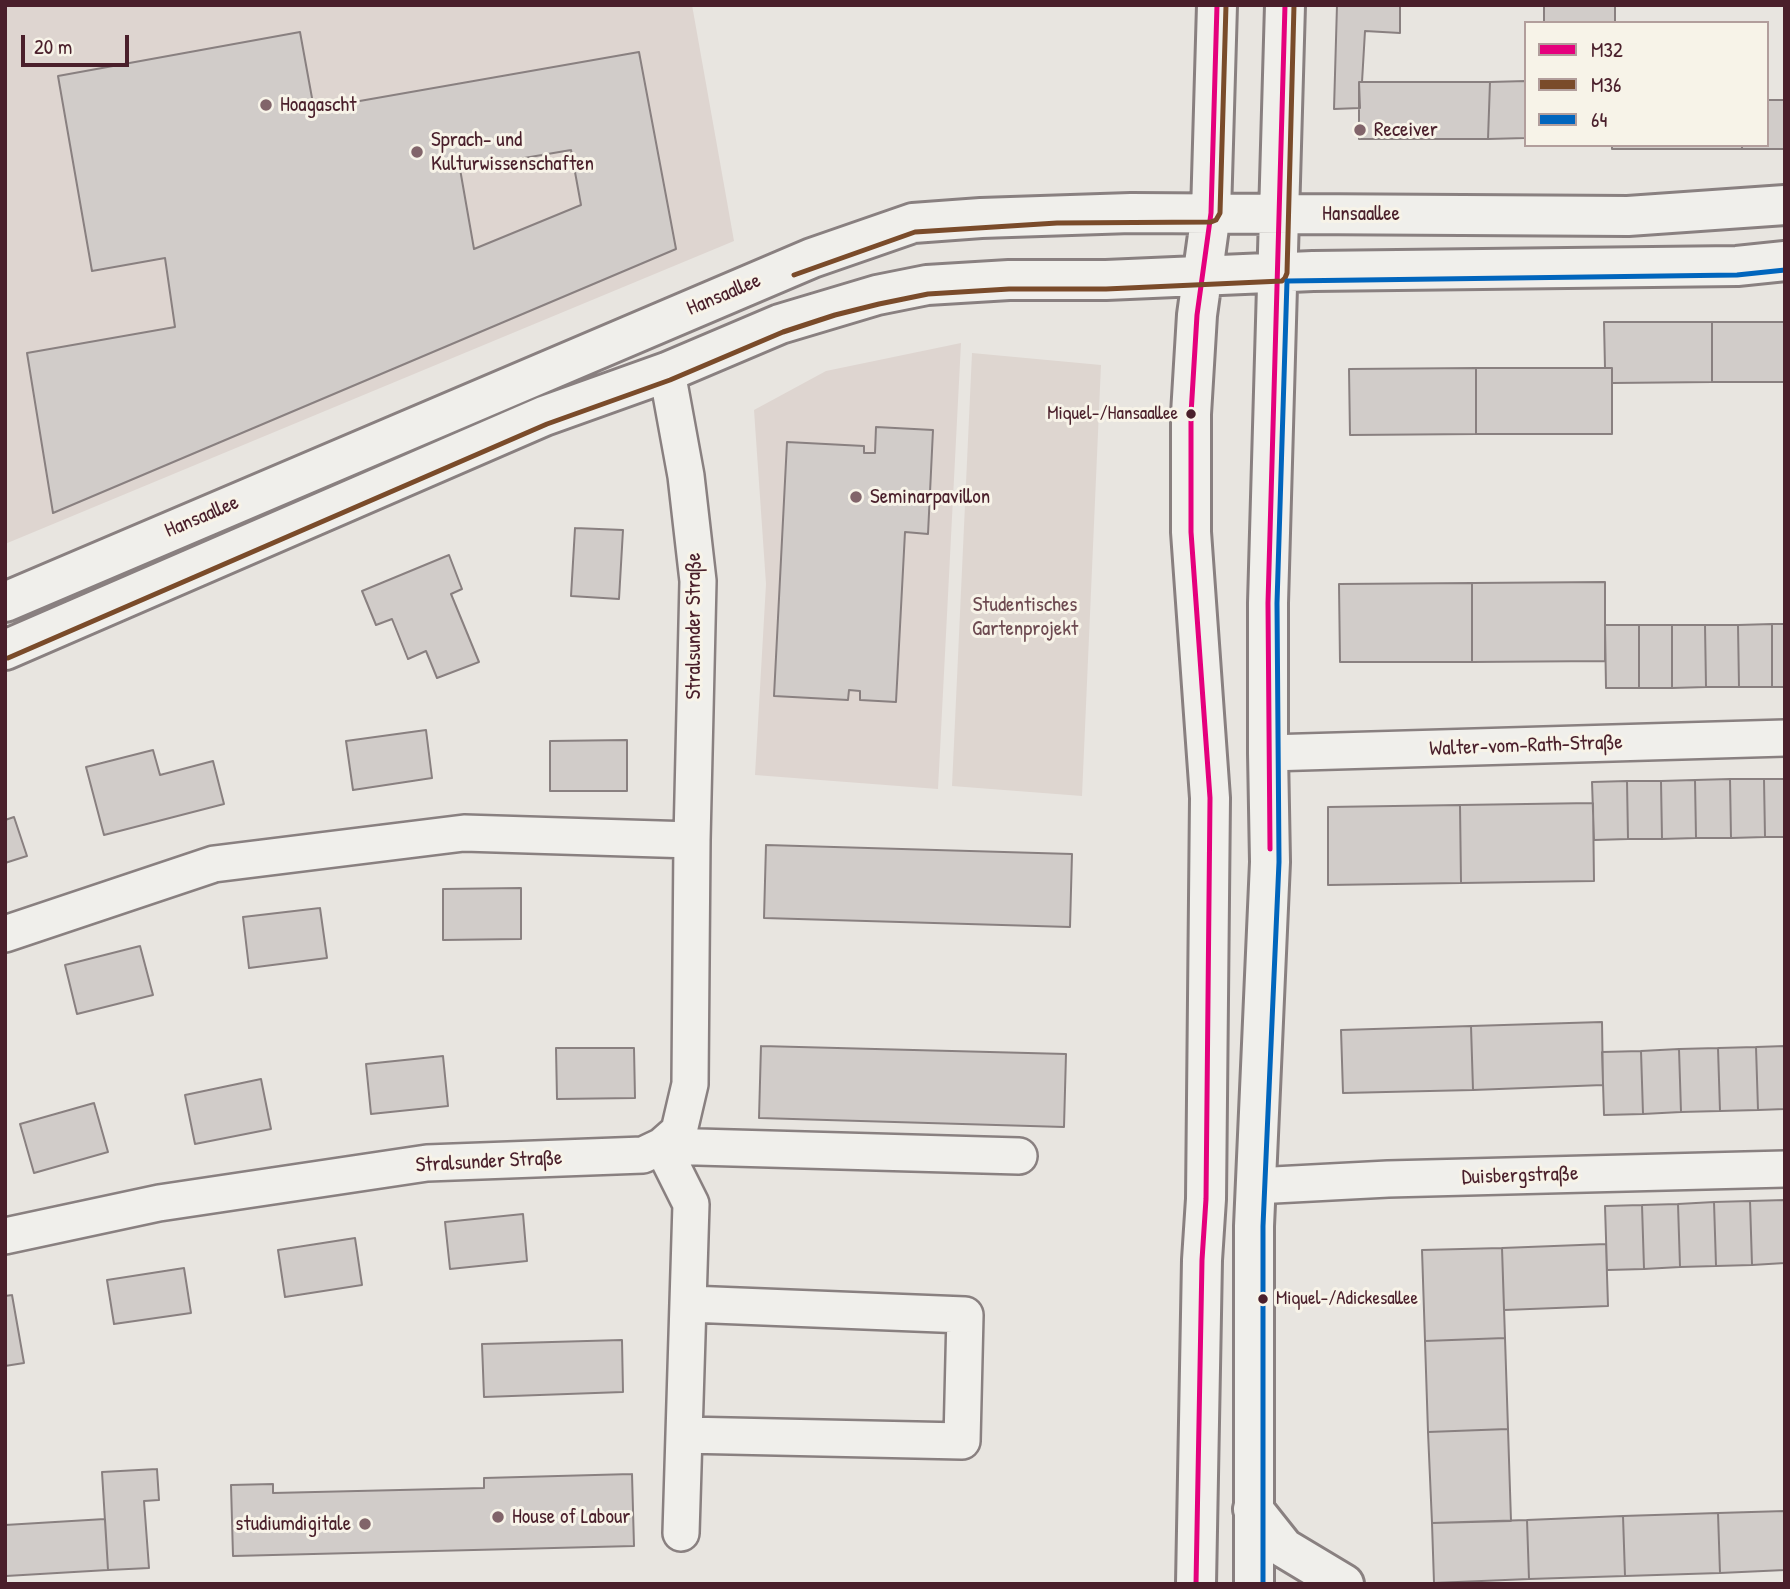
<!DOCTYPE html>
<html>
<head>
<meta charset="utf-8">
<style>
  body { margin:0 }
  #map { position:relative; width:1790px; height:1589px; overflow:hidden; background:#e8e5e0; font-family:"Patrick Hand",sans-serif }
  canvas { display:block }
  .frame { position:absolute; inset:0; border:7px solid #4a1f2b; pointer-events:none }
  .legend { position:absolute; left:1524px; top:21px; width:245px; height:126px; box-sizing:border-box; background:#f7f3e8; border:2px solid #b29e9c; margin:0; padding:9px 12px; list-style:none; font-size:21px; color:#4a1f2b }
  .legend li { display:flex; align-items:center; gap:14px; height:35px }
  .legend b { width:35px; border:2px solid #b29e9c }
  .scale { position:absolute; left:21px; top:35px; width:108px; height:32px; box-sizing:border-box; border:4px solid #4a1f2b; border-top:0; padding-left:9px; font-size:21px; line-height:24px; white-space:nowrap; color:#4a1f2b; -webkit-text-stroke:5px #f7f3e8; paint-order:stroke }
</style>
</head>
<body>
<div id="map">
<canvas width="1790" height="1589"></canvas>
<div class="frame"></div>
<ul class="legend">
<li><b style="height:9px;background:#e5007d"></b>M32</li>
<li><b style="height:9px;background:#7a4b2a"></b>M36</li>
<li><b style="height:9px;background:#0065bd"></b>64</li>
</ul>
<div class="scale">20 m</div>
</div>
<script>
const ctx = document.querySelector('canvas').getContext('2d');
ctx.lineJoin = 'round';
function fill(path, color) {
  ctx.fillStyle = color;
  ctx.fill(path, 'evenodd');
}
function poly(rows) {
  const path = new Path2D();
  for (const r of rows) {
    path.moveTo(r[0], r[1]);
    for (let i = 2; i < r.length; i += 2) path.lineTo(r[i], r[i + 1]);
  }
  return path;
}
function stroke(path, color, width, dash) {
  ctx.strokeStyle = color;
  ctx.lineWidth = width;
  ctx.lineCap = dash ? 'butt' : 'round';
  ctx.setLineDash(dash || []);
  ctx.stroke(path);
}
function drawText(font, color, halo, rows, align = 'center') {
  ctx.font = font + ' "Patrick Hand",sans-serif';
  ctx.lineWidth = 6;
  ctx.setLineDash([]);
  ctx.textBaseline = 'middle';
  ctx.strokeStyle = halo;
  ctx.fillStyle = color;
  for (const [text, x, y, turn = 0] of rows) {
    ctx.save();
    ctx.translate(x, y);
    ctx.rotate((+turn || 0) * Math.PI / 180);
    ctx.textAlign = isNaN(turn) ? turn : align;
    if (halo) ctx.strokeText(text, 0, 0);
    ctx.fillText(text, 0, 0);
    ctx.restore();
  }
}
const built = poly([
  [5,5,692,5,734,241,5,544],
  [961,343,938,789,755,775,766,584,754,410,826,371]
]);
const green = poly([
  [972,353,1101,365,1082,796,952,786]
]);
const building = poly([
  [1337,5,1400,5,1400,33,1365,31,1362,82,1359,82,1360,108,1334,109,1337,5],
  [1544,5,1615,5,1615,23,1544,23,1544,5],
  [300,32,314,109,639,52,676,249,53,513,27,353,175,327,165,258,92,271,58,76,300,32],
  [571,150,581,205,474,249,460,169,571,150],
  [1526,81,1526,138,1488,139,1490,82,1526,81],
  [1359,82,1490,82,1488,139,1359,139,1359,82],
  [1767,100,1785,100,1785,149,1742,149,1742,145,1767,145,1767,100],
  [1612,145,1742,145,1742,149,1612,149,1612,145],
  [1604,322,1712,322,1712,382,1612,383,1612,368,1605,368,1604,322],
  [1712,322,1785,322,1785,382,1712,382,1712,322],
  [1476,368,1476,434,1350,435,1349,369,1476,368],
  [1476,368,1612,368,1612,434,1476,434,1476,368],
  [876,427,933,430,928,534,905,532,896,702,860,700,860,691,849,690,848,700,774,696,787,442,864,446,864,453,875,453,876,427],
  [575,528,623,530,619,599,571,596,575,528],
  [449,555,462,589,451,594,479,662,437,678,426,651,408,659,392,619,376,625,362,591,449,555],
  [1605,582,1605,661,1472,662,1472,583,1605,582],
  [1472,583,1472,662,1340,662,1339,584,1472,583],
  [1772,624,1772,687,1739,687,1738,625,1772,624],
  [1772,624,1785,624,1785,687,1772,687,1772,624],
  [1605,625,1639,625,1639,688,1606,688,1605,625],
  [1639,625,1672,625,1672,688,1639,688,1639,625],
  [1672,625,1705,625,1706,687,1672,688,1672,625],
  [1705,625,1738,625,1739,687,1706,687,1705,625],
  [426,730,432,778,353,790,346,741,426,730],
  [627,740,627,791,550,791,550,741,627,740],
  [153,750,160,775,213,761,224,804,104,835,86,767,153,750],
  [1730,779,1731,838,1696,838,1695,780,1730,779],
  [1730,779,1764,779,1765,837,1731,838,1730,779],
  [1764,779,1785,779,1785,837,1765,837,1764,779],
  [1695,780,1696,838,1662,839,1661,781,1695,780],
  [1627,781,1628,839,1594,840,1592,782,1627,781],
  [1627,781,1661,781,1662,839,1628,839,1627,781],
  [1593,803,1594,881,1461,883,1460,805,1593,803],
  [1460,805,1461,883,1328,885,1328,807,1460,805],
  [14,817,27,856,5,863,5,820,14,817],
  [766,845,1072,854,1070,927,764,918,766,845],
  [521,888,521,939,443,940,443,889,521,888],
  [320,908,327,958,249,968,243,917,320,908],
  [140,946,153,995,77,1014,65,965,140,946],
  [1602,1022,1603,1085,1473,1090,1471,1026,1602,1022],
  [1471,1026,1473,1090,1343,1093,1341,1030,1471,1026],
  [761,1046,1066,1054,1064,1127,759,1118,761,1046],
  [1785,1046,1785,1109,1758,1110,1756,1047,1785,1046],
  [1756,1047,1758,1110,1720,1111,1718,1048,1756,1047],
  [556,1048,634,1048,635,1098,557,1099,556,1048],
  [1718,1048,1720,1111,1681,1112,1679,1049,1718,1048],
  [1679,1049,1681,1112,1643,1114,1641,1051,1679,1049],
  [1641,1051,1643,1114,1604,1115,1602,1052,1641,1051],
  [443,1056,448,1106,371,1114,366,1064,443,1056],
  [261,1079,271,1129,195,1144,185,1095,261,1079],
  [94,1103,108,1152,34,1173,20,1124,94,1103],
  [1785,1200,1785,1263,1752,1265,1750,1201,1785,1200],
  [1750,1201,1752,1265,1716,1266,1714,1202,1750,1201],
  [1714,1202,1716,1266,1680,1267,1678,1204,1714,1202],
  [1678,1204,1680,1267,1644,1269,1642,1205,1678,1204],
  [1642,1205,1644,1269,1607,1270,1605,1206,1642,1205],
  [523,1214,527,1261,450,1269,445,1222,523,1214],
  [355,1238,362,1285,285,1297,278,1250,355,1238],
  [1606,1244,1608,1306,1504,1310,1502,1248,1606,1244],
  [1502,1248,1505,1338,1425,1341,1422,1250,1502,1248],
  [184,1268,191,1313,114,1324,107,1280,184,1268],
  [12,1295,24,1363,5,1366,5,1296,12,1295],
  [1505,1338,1508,1429,1428,1432,1425,1341,1505,1338],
  [622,1340,623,1392,484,1397,482,1344,622,1340],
  [1508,1429,1511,1521,1432,1523,1428,1432,1508,1429],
  [157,1469,159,1500,144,1501,149,1568,108,1570,102,1472,157,1469],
  [632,1474,634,1546,233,1556,231,1485,273,1484,273,1493,484,1488,484,1478,632,1474],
  [1785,1511,1785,1570,1720,1573,1718,1513,1785,1511],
  [1718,1513,1720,1573,1625,1576,1623,1516,1718,1513],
  [1623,1516,1625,1576,1529,1579,1527,1520,1623,1516],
  [105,1519,108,1570,6,1576,5,1525,105,1519],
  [1527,1520,1529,1579,1434,1583,1432,1523,1527,1520]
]);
const minor = poly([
  [1268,753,1785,738],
  [5,934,214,864,464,833,692,840],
  [1255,1186,1388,1179,1785,1169],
  [5,1236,159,1203,427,1163,643,1155,662,1146,679,1131,690,1084,692,840,698,581,686,476,667,372],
  [684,1435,962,1441,965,1315,689,1304],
  [681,1533,691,1204,662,1146,1019,1156]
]);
const major = poly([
  [5,602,812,258,913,223,981,218,1131,213,1628,216,1785,205],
  [5,650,544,416,667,372,780,324,877,295,927,285,1009,280,1106,280,1313,271,1737,266,1785,261],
  [1253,1509,1284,1548,1344,1584],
  [1196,1584,1202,1260,1206,1199,1210,798,1191,532,1191,414,1197,315,1211,213,1217,5],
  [1254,1584,1254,1226,1270,862,1268,753,1268,603,1285,5]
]);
const bus1 = poly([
  [1270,849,1268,603,1285,5],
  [1196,1584,1202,1260,1206,1199,1210,798,1191,532,1191,414,1197,315,1211,213,1217,5]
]);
const bus2 = poly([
  [794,275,915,232,1057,223,1211,222,1216,220,1220,213,1226,5],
  [8,658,547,424,670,380,783,332,835,315,879,304,928,294,1009,289,1106,289,1282,281,1285,278,1287,273,1294,5]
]);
const bus3 = poly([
  [1263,1584,1263,1226,1279,862,1277,603,1287,281,1737,275,1785,270]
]);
const markers = [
  [266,105,7,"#81646a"],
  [1360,130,7,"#81646a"],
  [417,152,7,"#81646a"],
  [1191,414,6,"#4a1f2b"],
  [856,497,7,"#81646a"],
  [1263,1299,6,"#4a1f2b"],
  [498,1517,7,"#81646a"],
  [365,1524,7,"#81646a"]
];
const busNames = [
  ["Miquel-/Hansaallee",1178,414],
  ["Miquel-/Adickesallee",1276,1299,"left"]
];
const poiNames = [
  ["Hoagascht",280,105],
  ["Receiver",1374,130],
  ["Sprach- und",431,140],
  ["Kulturwissenschaften",431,164],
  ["Seminarpavillon",870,497],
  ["House of Labour",512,1517],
  ["studiumdigitale",351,1524,"right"]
];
const streetNames = [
  ["Hansaallee",1361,214],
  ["Hansaallee",724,295,-23],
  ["Hansaallee",202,517,-23],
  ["Stralsunder Straße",694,626,-90],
  ["Walter-vom-Rath-Straße",1526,746,-2],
  ["Stralsunder Straße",489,1162,-3],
  ["Duisbergstraße",1520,1176,-2]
];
const parkNames = [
  ["Studentisches",1025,605],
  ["Gartenprojekt",1025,629]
];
fill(built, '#ded5d0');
fill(green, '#ded6d0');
fill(building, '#d1ccc9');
stroke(building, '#898080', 2);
stroke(minor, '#898080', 40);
stroke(major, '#898080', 44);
stroke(minor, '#f0efeb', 35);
stroke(major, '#f0efeb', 38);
stroke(bus1, '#e5007d', 5);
stroke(bus2, '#7a4b2a', 5);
stroke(bus3, '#0065bd', 5);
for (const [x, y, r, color] of markers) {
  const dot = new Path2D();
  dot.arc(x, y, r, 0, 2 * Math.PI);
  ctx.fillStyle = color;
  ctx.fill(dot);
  stroke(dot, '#f7f3e8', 2.5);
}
drawText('19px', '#4a1f2b', '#f7f3e8', busNames, 'right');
drawText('21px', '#4a1f2b', '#f7f3e8', poiNames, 'left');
drawText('21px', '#4a1f2b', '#f7f3e8', streetNames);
drawText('21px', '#6d4a51', '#f7f3e8', parkNames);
</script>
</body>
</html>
